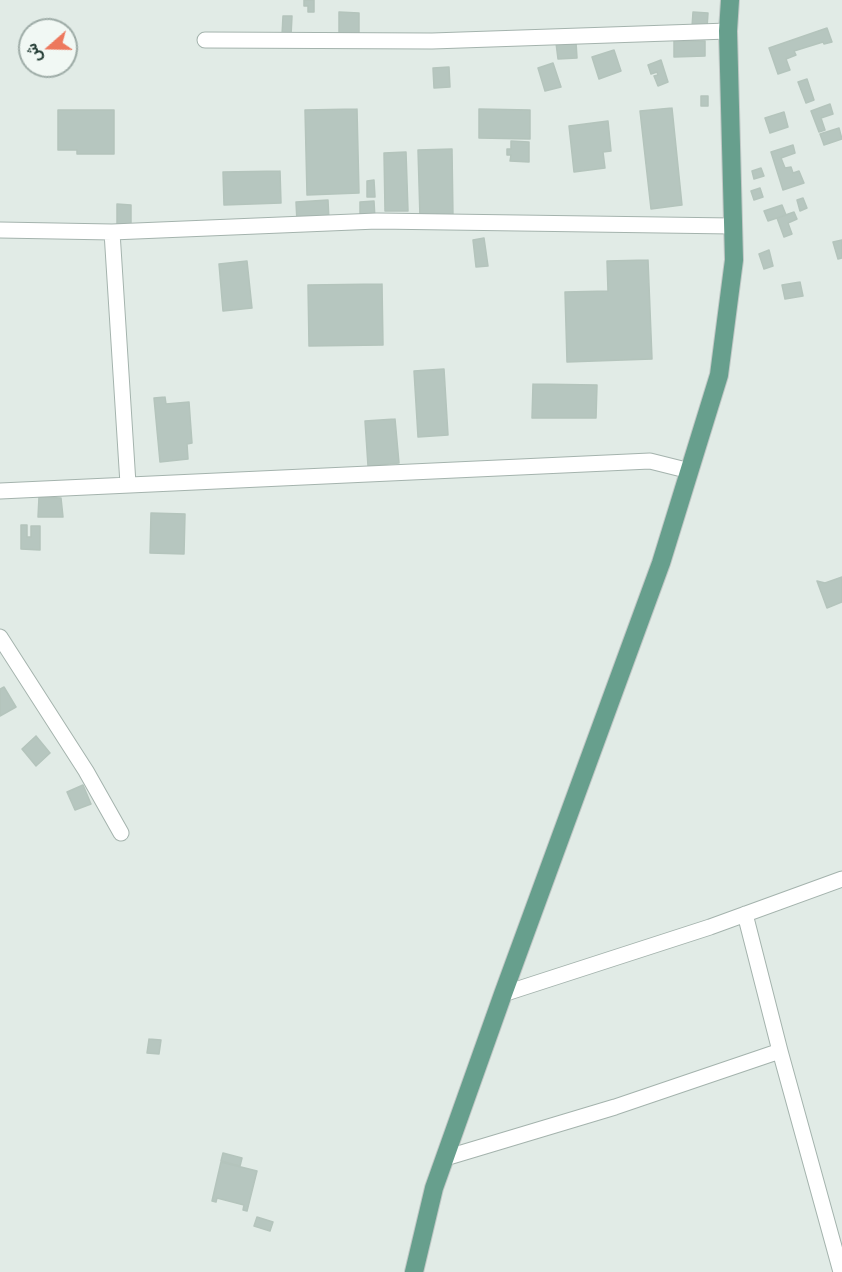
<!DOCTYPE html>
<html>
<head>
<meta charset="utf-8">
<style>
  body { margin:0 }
  #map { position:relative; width:842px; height:1272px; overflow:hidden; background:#e1ebe6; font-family:Inter,Vazirmatn,sans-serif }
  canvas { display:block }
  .north { position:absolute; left:18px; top:18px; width:60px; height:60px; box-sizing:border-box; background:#f1f8f4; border:2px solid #9eaca7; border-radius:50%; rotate:250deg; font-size:16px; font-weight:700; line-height:24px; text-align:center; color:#223b33 }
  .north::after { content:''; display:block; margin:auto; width:21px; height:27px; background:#ed785d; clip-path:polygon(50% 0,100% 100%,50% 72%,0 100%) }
</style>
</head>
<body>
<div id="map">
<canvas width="842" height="1272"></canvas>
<div class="north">ش</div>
</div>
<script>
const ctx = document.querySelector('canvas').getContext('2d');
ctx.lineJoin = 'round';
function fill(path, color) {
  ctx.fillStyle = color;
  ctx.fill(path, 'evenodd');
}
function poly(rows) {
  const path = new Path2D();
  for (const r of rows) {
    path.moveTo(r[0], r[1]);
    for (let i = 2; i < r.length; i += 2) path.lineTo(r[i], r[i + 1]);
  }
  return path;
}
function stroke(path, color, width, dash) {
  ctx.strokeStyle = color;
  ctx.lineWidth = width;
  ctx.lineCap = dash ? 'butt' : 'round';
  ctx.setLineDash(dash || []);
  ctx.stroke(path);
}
const building = poly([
  [304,0,314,0,314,12,308,12,308,6,304,6,304,0],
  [339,12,359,13,359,36,339,36,339,12],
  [693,12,708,13,707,28,692,27,693,12],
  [283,16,292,16,291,36,282,35,283,16],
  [827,28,832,42,824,44,823,42,794,51,796,55,786,59,790,70,778,74,769,48,827,28],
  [674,41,705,41,705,56,674,57,674,41],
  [576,42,577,58,558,59,556,43,576,42],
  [614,50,621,71,599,79,592,57,614,50],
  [661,60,668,82,658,86,654,76,658,75,657,72,651,74,648,65,661,60],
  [553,63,561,87,545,91,538,68,553,63],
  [449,67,450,87,434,88,433,68,449,67],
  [807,79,814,100,806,103,798,82,807,79],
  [701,96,708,96,708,106,701,106,701,96],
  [830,104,833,114,821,118,825,130,819,132,811,111,830,104],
  [672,108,682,205,651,209,640,111,672,108],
  [357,109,359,193,307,195,305,110,357,109],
  [479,109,530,110,530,139,479,138,479,109],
  [58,110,114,110,114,154,77,154,77,150,58,150,58,110],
  [784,112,788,127,770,133,765,118,784,112],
  [608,121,611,151,603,152,605,168,574,172,569,126,608,121],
  [839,128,842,139,824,145,820,134,839,128],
  [511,141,529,142,529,162,510,161,511,155,507,155,507,149,511,149,511,141],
  [793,145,795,153,781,158,785,168,791,167,793,173,799,171,804,183,783,190,771,152,793,145],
  [452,149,453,217,420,218,418,150,452,149],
  [406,152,408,211,385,211,384,153,406,152],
  [761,168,764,176,754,179,752,171,761,168],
  [280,171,281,203,224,205,223,172,280,171],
  [374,180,375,197,367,197,367,181,374,180],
  [760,188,763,197,754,200,751,191,760,188],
  [803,198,807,208,800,211,797,200,803,198],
  [328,200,329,221,297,222,296,202,328,200],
  [374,201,375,219,360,220,360,202,374,201],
  [117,204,131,205,131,225,117,224,117,204],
  [782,205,786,215,768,221,764,211,782,205],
  [794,212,797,219,788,223,792,234,784,237,777,218,794,212],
  [484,238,488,266,476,267,473,240,484,238],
  [842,240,842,258,838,259,833,242,842,240],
  [769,250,773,266,764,269,759,254,769,250],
  [648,260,652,359,567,362,565,292,608,291,607,261,648,260],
  [247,261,252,308,223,311,219,264,247,261],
  [800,282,803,296,785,299,782,285,800,282],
  [382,284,383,345,309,346,308,285,382,284],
  [444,369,448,435,418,437,414,371,444,369],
  [533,384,597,385,596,418,532,418,533,384],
  [165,397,166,404,189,402,192,443,187,444,188,459,160,462,154,398,165,397],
  [395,419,399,463,368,466,365,421,395,419],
  [39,497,61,498,63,517,38,517,39,497],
  [151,513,185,514,184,554,150,553,151,513],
  [21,525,27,525,27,537,31,537,31,526,40,526,40,550,21,549,21,525],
  [842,577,842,602,827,608,817,581,825,583,842,577],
  [4,687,16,707,0,716,0,689,4,687],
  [36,736,50,753,36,766,22,749,36,736],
  [83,785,91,804,75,810,67,792,83,785],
  [149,1039,161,1040,159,1054,147,1053,149,1039],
  [223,1153,242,1158,240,1166,221,1161,223,1153],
  [221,1162,257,1171,247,1211,243,1210,244,1205,217,1198,216,1202,212,1201,221,1162],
  [257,1217,273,1222,270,1231,254,1226,257,1217]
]);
const minor = poly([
  [205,40,432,41,728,31],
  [0,230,112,232,377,221,732,226],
  [112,232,128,484],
  [0,491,650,461,690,471],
  [0,637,86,771,121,833],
  [745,914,780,1051,841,1272],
  [503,994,710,927,842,879],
  [445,1158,615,1107,780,1051]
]);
const major = poly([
  [414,1272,434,1188,503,994,661,563,719,375,734,260,728,31,730,0]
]);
fill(building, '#b6c6bf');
stroke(building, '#b4c4bc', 1.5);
stroke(minor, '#a4b3ad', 17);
stroke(major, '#c1c8c6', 20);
stroke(minor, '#fff', 15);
stroke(major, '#679f8d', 18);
</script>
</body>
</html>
